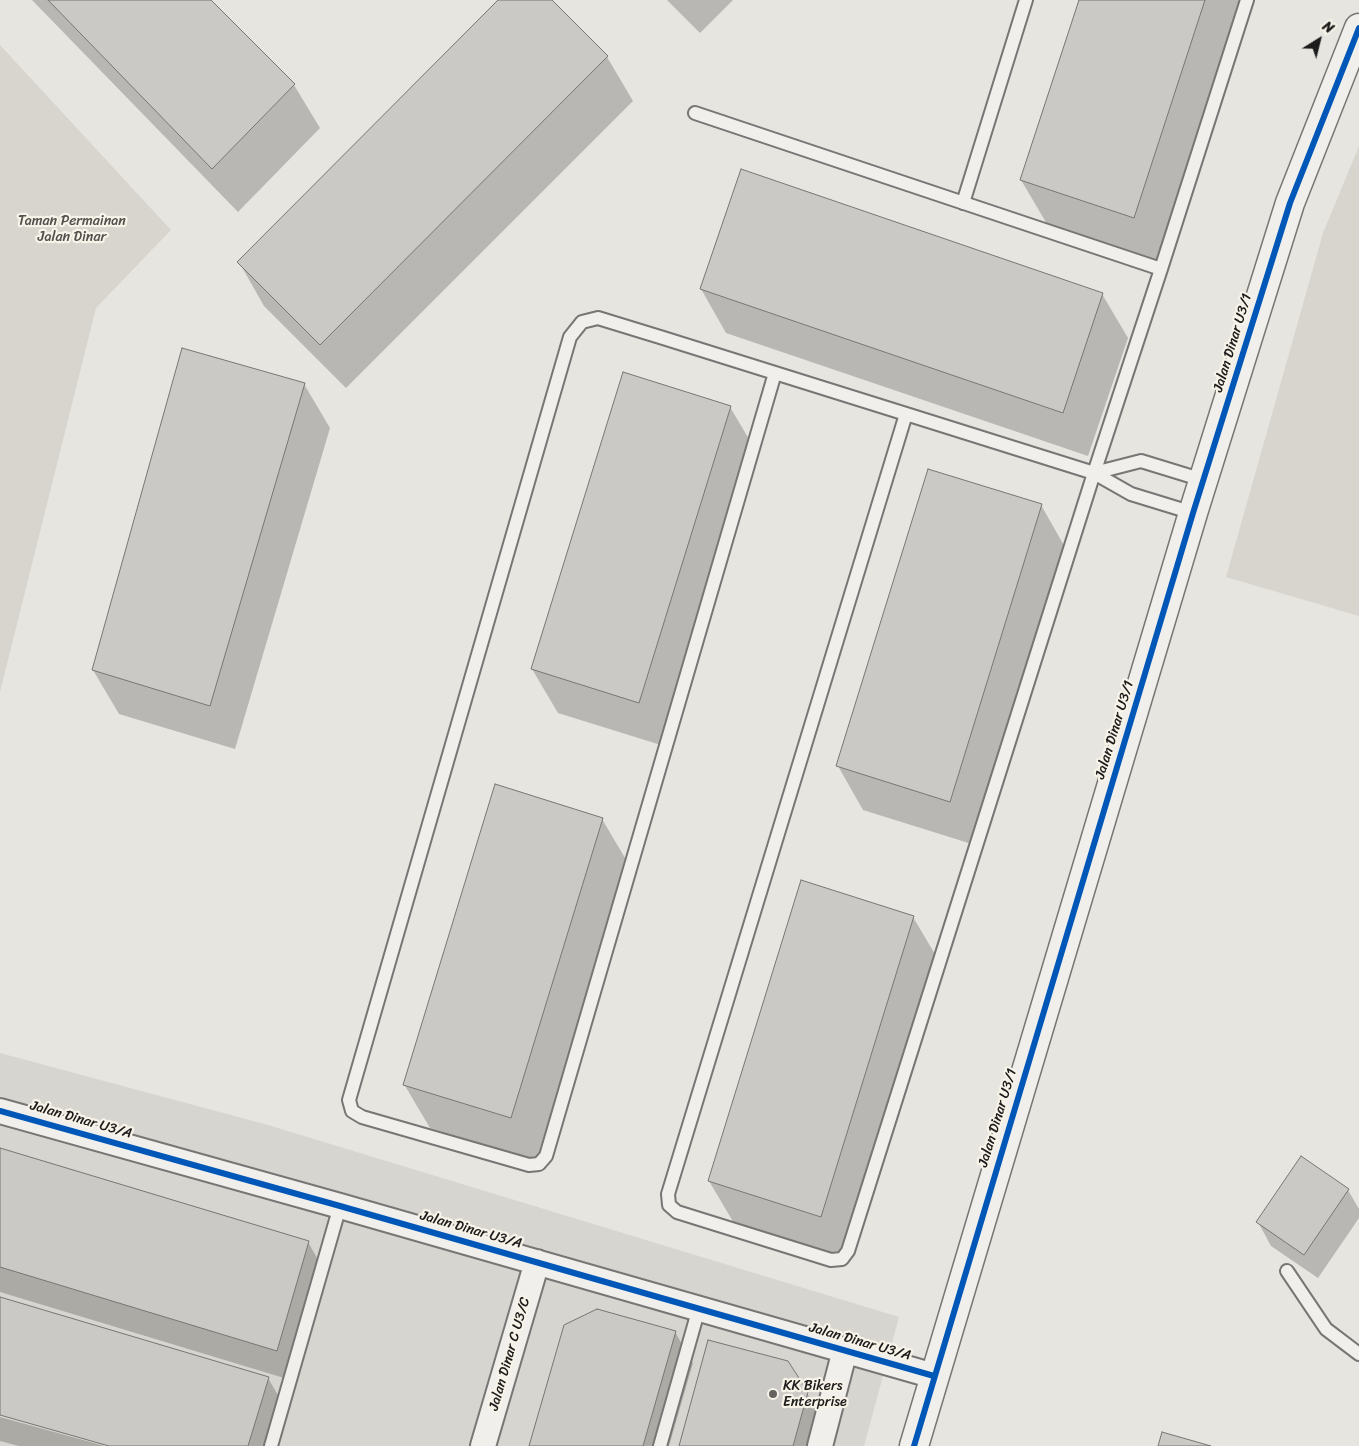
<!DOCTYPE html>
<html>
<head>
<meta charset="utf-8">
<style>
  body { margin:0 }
  #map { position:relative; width:1359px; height:1446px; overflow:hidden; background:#e6e5e0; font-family:Sriracha,sans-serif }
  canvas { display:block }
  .north { position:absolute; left:1294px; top:15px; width:50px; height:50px; -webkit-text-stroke:4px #f7f3e8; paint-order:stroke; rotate:36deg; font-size:14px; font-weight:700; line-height:20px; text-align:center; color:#1c1c1c }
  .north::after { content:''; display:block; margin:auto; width:18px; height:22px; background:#1c1c1c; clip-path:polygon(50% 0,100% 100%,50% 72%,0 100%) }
</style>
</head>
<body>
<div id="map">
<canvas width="1359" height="1446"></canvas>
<div class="north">N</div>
</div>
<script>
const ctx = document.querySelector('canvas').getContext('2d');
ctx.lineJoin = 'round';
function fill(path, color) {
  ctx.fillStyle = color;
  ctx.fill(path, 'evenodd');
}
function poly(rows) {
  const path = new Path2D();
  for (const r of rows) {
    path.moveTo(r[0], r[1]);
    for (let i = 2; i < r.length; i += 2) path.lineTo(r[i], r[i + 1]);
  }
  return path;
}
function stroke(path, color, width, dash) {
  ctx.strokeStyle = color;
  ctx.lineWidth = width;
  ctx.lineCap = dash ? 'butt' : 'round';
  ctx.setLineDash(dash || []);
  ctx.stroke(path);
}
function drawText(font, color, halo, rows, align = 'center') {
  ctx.font = font + ' Sriracha,sans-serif';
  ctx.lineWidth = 4.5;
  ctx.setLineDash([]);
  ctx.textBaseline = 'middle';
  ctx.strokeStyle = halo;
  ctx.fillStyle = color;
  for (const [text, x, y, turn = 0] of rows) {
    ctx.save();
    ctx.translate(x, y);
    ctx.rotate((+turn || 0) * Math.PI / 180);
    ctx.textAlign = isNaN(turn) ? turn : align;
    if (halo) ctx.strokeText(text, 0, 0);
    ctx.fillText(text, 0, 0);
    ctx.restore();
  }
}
const built = poly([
  [0,1053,268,1125,899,1317,864,1446,0,1446]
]);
const green = poly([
  [0,45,171,230,96,308,0,692],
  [1359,146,1359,616,1226,577,1323,233]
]);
const shadow = poly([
  [32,0,209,0,294,85,320,128,238,212],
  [500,0,550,0,607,57,633,101,346,388,264,306,239,262],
  [667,0,733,0,700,33],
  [1080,0,1244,0,1159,261,1047,224,1021,180],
  [701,289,1102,294,1128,338,1088,456,726,333],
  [304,384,330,428,235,749,119,714,93,670],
  [730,407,756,451,664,746,558,713,532,669],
  [1041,505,1066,549,975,845,863,810,838,766],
  [602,819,628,863,536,1162,430,1128,404,1084],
  [913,917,939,961,846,1260,735,1225,709,1181],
  [0,1149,308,1242,326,1274,294,1381,0,1292],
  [1348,1190,1359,1209,1359,1218,1318,1278,1271,1246,1258,1222],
  [0,1299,268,1378,286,1409,275,1446,114,1446,0,1414],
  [675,1332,693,1363,669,1446,530,1446],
  [807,1393,825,1424,819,1446,680,1446],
  [0,1417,105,1446,19,1446,0,1441]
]);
const building = poly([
  [48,0,211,0,295,84,212,169,48,0],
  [498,0,552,0,608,56,320,345,237,262,498,0],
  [1079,0,1205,0,1134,218,1020,180,1079,0],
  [741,169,1103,293,1063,413,700,289,741,169],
  [182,348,305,383,210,706,92,670,182,348],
  [623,372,731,406,639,703,531,669,623,372],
  [928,469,1042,504,950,802,836,766,928,469],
  [495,784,603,818,511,1118,403,1085,495,784],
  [801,880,914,916,821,1217,708,1181,801,880],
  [0,1148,309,1241,277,1351,0,1267,0,1148],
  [1301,1156,1349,1189,1304,1255,1256,1222,1301,1156],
  [0,1297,269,1377,248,1446,109,1446,0,1415,0,1297],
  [597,1309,676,1331,643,1446,529,1446,564,1325,597,1309],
  [708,1340,788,1361,808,1392,793,1446,679,1446,708,1340],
  [1162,1432,1211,1446,1158,1446,1162,1432]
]);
const service = poly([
  [695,113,1161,269],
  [963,203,1026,0],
  [775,373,546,1156,539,1164,529,1165,362,1117,352,1111,349,1100,570,337,582,322,598,318,660,337,775,373,906,414,1094,473,1131,494,1193,513],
  [906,414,668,1194,669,1205,677,1212,831,1260,842,1259,848,1251,1094,473,1161,269,1247,0],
  [1094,473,1141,461,1203,480],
  [1287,1271,1326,1329,1359,1354],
  [271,1446,340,1206],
  [660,1446,699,1308]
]);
const minor = poly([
  [0,1111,340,1206,934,1376],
  [483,1446,537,1262],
  [820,1446,845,1350]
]);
const tertiary = poly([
  [914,1446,1193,513,1290,203,1359,28]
]);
const cycleway = poly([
  [0,1111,340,1206,934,1376],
  [914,1446,1193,513,1290,203,1359,28]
]);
const markers = [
  [773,1394,5,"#636261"]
];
const parkNames = [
  ["Taman Permainan",72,221],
  ["Jalan Dinar",72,237]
];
const streetNames = [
  ["Jalan Dinar U3/1",1233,343,-73],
  ["Jalan Dinar U3/1",1115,730,-73],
  ["Jalan Dinar U3/1",998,1118,-73],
  ["Jalan Dinar U3/A",81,1120,16],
  ["Jalan Dinar U3/A",471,1230,16],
  ["Jalan Dinar U3/A",860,1342,16],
  ["Jalan Dinar C U3/C",510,1354,-74]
];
const poiNames = [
  ["KK Bikers",783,1386],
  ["Enterprise",783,1402]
];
fill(built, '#d7d5cf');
fill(green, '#d8d5ce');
fill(shadow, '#0003');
fill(building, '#cac9c5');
stroke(building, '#777674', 1);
stroke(service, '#777674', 16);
stroke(minor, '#777674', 28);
stroke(tertiary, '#777674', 31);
stroke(service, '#f0efeb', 12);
stroke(minor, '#f0efeb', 24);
stroke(tertiary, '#f0efeb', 28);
stroke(cycleway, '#0057b8', 6);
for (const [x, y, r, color] of markers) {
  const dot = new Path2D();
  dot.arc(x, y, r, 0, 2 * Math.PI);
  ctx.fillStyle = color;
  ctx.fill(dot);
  stroke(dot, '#f7f3e8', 2);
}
drawText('14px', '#51504d', '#f7f3e8', parkNames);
drawText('14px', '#1c1c1c', '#f7f3e8', streetNames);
drawText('14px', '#1c1c1c', '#f7f3e8', poiNames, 'left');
</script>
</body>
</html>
